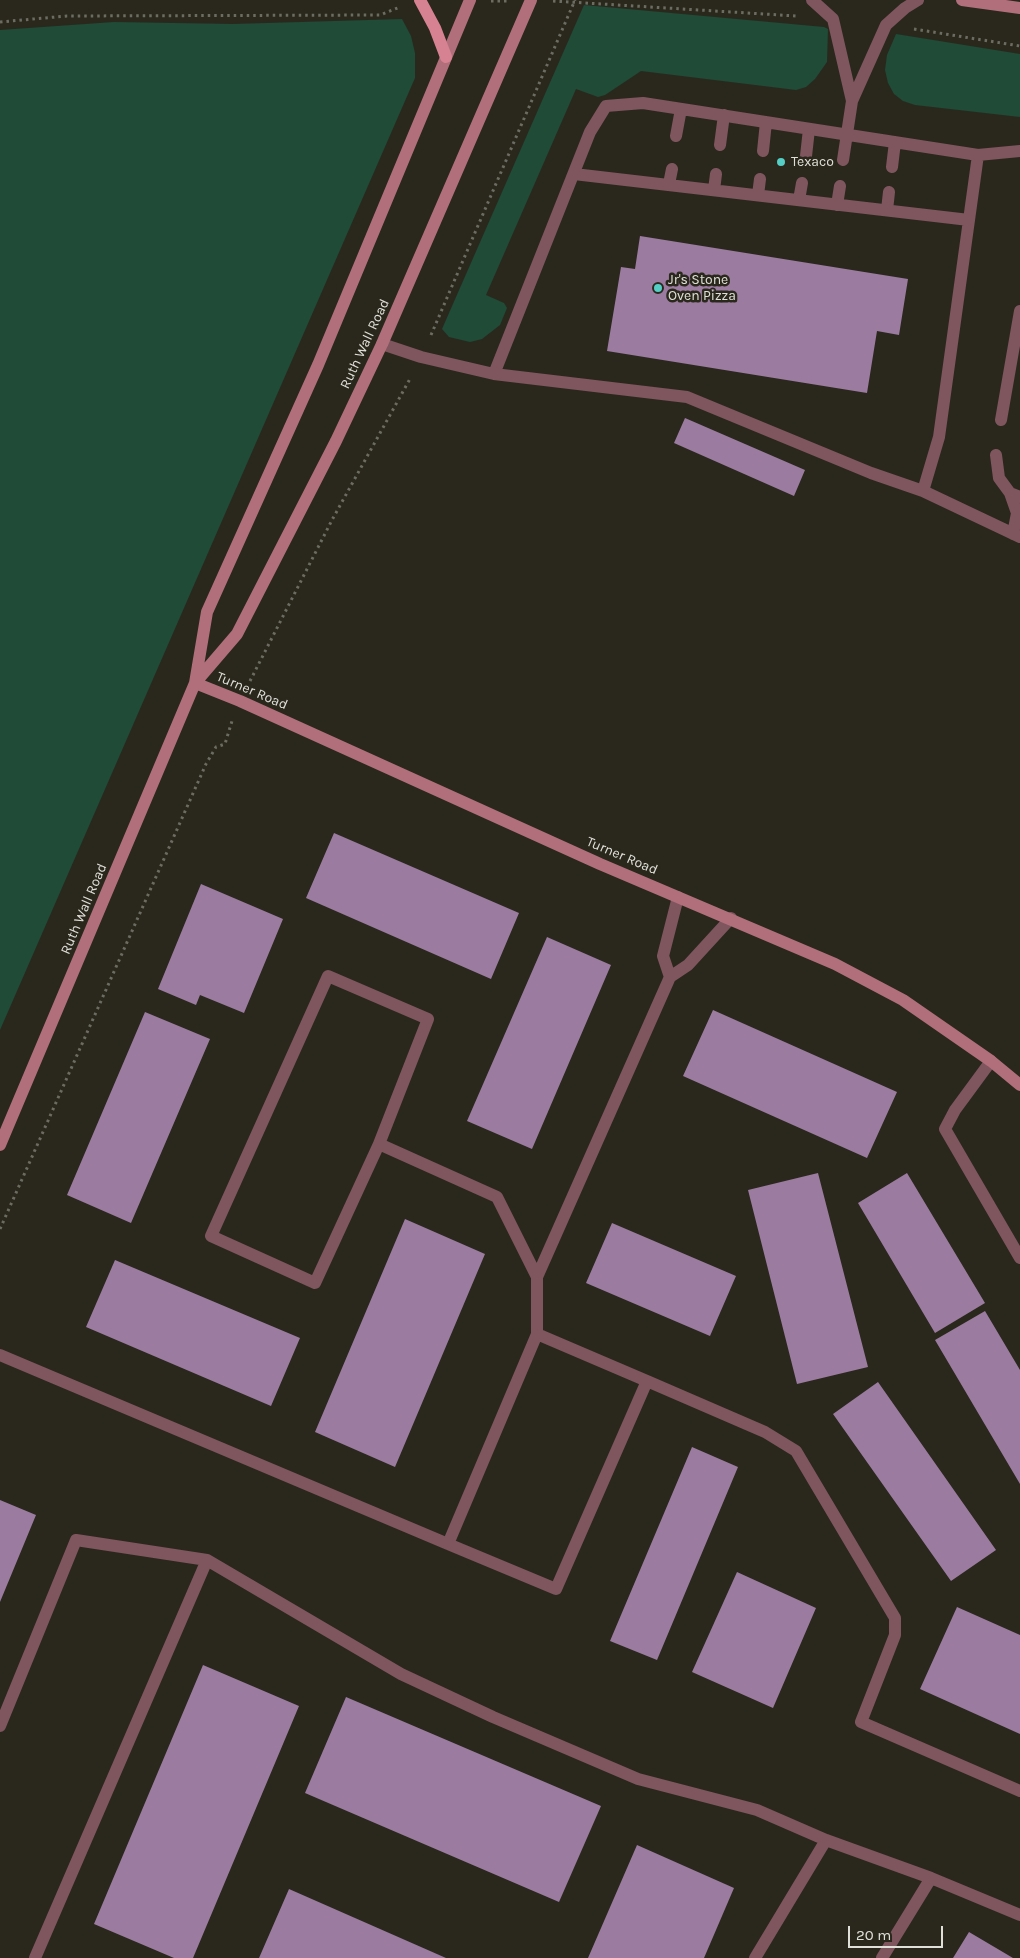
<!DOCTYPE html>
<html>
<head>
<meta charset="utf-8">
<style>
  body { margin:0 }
  #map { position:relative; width:1020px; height:1958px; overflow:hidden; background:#2a281d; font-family:Karla,sans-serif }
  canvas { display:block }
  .scale { position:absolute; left:848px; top:1926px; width:95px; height:22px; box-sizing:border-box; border:2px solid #e0dfd8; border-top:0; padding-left:6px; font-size:15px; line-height:18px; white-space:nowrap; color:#e0dfd8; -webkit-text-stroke:4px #2a281d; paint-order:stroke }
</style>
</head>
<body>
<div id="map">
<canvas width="1020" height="1958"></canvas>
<div class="scale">20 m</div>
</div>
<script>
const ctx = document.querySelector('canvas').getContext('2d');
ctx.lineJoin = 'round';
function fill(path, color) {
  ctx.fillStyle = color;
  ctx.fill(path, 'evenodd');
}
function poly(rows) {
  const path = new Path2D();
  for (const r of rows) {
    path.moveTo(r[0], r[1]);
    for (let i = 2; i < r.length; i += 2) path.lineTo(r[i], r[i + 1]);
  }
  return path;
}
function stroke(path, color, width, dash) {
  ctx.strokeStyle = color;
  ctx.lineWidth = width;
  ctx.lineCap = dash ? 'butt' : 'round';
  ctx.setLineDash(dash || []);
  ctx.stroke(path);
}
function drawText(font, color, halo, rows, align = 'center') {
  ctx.font = font + ' Karla,sans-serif';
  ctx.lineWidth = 5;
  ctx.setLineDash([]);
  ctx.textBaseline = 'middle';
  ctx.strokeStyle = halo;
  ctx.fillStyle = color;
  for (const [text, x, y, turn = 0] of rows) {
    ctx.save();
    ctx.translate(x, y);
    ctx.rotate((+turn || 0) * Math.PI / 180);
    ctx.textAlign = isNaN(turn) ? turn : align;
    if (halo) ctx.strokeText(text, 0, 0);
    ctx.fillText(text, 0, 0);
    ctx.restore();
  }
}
const green = poly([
  [584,5,824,27,828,29,827,62,815,79,806,87,796,90,641,71,605,95,598,97,576,89,486,295,504,303,507,308,500,325,482,339,470,342,449,337,442,329],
  [402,19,411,36,415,53,415,78,0,1030,0,30,114,22,233,24],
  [896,34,1020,54,1020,117,915,105,903,101,894,94,888,83,885,70,887,55]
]);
const building = poly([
  [640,236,908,279,899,335,877,331,867,393,607,351,621,267,635,269],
  [685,418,805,470,794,496,674,443],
  [334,833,519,913,491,979,306,898],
  [201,884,283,919,244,1013,200,995,196,1005,158,989],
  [547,937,611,965,532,1149,467,1121],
  [713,1010,897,1092,867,1158,683,1076],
  [145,1012,210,1039,131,1223,67,1195],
  [818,1173,868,1367,797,1384,748,1190],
  [907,1173,985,1303,935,1333,858,1203],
  [405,1219,485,1254,395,1467,315,1432],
  [612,1223,736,1276,710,1336,586,1283],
  [115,1260,300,1338,271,1406,86,1327],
  [985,1311,1020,1370,1020,1484,935,1340],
  [878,1382,996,1550,951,1581,833,1414],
  [692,1447,738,1467,657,1660,610,1641],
  [0,1500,36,1515,0,1602],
  [737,1572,816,1608,773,1708,692,1672],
  [957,1607,1020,1635,1020,1734,920,1689],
  [203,1665,299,1706,193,1958,174,1958,94,1924],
  [346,1697,601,1806,559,1902,305,1793],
  [637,1845,734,1888,704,1958,588,1958],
  [289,1889,446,1958,259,1958],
  [969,1932,1013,1958,953,1958]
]);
const path = poly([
  [491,1,507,1],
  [553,1,796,16],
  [0,22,67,16,380,15,400,7],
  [914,29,1020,46],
  [431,335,575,0],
  [250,681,332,520,411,377],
  [0,1229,206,764,216,747,225,744,232,721]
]);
const lane = poly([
  [812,0,833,19,852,101],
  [676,136,681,109],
  [720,145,724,115],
  [763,151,766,122],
  [806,156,809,129],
  [843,160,852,101,886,25,905,8,918,0],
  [892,167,895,142],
  [574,174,969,220],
  [669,184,672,169],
  [714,190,716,174],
  [758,195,760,179],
  [799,200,802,183],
  [837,205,840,186],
  [887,210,889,192],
  [382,344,421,357,494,374,687,397,871,473,923,491,939,437,978,155],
  [494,374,590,132,606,106,643,103,978,155,1020,151],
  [1001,420,1020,311],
  [996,455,999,478,1010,493,1020,497],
  [923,491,1020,537],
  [1010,493,1017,513,1013,534],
  [670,977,663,956,678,897],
  [991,1061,955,1110,945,1129,1020,1258],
  [379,1144,315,1283,211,1236,328,976,428,1019,379,1144,497,1197,537,1277],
  [537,1334,537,1277,670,977,688,965,731,918],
  [0,1355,448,1544,556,1589,647,1381,537,1334,448,1544],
  [647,1381,765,1432,796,1451,895,1618,895,1635,861,1722,1020,1791],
  [0,1726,76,1540,207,1560,401,1674,493,1717,638,1779,757,1810,826,1840,931,1878,1020,1915],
  [35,1958,207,1560],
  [755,1958,826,1840],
  [882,1958,931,1878]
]);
const secondary = poly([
  [962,0,1020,8],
  [195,683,240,701,600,864,835,964,903,1000,991,1061,1020,1085],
  [195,683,237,634,336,441,382,344,531,0],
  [0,1145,195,683,207,612,318,365,470,0]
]);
const primary = poly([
  [420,0,435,28,446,57]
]);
const markers = [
  [781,162,5,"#55cec5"],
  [658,288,5,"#55cec5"]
];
const poiNames = [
  ["Texaco",791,162],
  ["Jr's Stone",668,280],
  ["Oven Pizza",668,296]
];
const streetNames = [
  ["Ruth Wall Road",365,344,-65],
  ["Turner Road",252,691,23],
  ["Turner Road",622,856,23],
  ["Ruth Wall Road",84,909,-67]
];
fill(green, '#1f4b37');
fill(building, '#9b7b9f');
stroke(path, '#6d6c62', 3, [2.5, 4]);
stroke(lane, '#7f565e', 12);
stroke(secondary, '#b16f7c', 12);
stroke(primary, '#d68293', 12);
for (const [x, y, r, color] of markers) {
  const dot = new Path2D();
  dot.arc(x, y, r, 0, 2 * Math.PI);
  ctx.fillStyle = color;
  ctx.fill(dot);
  stroke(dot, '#2a281d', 2);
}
drawText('14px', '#e0dfd8', '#2a281d', poiNames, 'left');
drawText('14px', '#e0dfd8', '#2a281d', streetNames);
</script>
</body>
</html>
